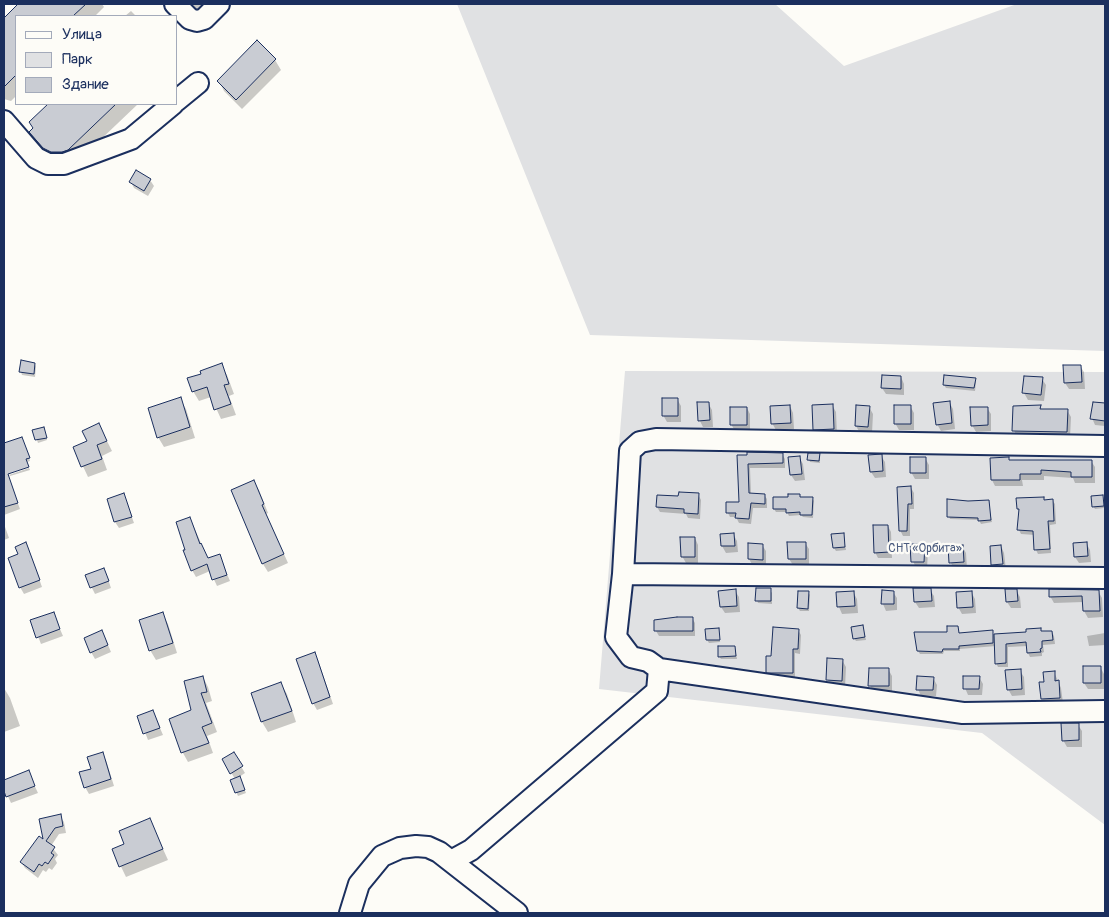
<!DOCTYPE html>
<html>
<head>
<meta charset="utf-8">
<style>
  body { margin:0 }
  #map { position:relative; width:1109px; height:917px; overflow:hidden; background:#fdfcf7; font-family:Pangolin,sans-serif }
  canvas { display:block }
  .frame { position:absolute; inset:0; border:5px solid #1b2f5e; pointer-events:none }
  .legend { position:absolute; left:15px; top:15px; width:162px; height:90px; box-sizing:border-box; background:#fdfcf7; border:1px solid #a3aaba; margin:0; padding:6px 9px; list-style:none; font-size:15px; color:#1b2f5e }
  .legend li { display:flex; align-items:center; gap:10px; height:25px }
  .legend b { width:25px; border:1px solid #a3aaba }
</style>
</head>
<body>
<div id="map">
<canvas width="1109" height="917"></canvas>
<div class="frame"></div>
<ul class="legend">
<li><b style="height:6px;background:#fdfcf7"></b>Улица</li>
<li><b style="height:14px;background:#e0e1e3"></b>Парк</li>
<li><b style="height:14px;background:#c9ccd3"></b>Здание</li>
</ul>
</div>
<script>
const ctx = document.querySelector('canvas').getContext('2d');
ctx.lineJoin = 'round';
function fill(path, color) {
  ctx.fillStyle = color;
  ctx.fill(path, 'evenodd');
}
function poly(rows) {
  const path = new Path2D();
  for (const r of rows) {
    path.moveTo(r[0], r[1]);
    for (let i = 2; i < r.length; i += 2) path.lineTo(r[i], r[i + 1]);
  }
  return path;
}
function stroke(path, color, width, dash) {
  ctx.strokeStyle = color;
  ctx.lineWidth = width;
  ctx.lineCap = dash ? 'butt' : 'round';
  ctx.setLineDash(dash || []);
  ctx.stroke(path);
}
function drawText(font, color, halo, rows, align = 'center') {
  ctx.font = font + ' Pangolin,sans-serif';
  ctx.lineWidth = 4.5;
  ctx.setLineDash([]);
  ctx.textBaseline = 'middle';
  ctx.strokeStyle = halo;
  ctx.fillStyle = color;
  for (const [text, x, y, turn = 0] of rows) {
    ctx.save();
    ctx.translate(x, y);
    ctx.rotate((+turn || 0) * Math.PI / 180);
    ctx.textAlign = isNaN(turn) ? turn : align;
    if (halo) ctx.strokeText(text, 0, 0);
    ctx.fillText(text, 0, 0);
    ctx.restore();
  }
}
const green = poly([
  [457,4,775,4,844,66,1017,4,1105,4,1105,351,590,335],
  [625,371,1105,372,1105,825,982,733,599,689]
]);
const shadow = poly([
  [20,4,102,4,104,7,95,16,16,16,16,96,11,101,4,99,4,20],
  [186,4,209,4,198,15],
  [131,11,136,16,125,16],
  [257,42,275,60,281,70,242,109,224,91,219,81],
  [50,104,138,104,75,164,53,162,39,146,31,132,34,129,31,122],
  [150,180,154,186,148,196,134,188,131,182],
  [35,364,36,367,35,377,22,375,21,372],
  [221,365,227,375,234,394,229,396,236,415,221,419,211,397,199,401,193,391,203,374],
  [1080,366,1084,372,1085,389,1069,389,1065,383],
  [901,377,904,384,904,395,886,394,882,388],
  [975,379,976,382,975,391,946,388,944,385],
  [1042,379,1046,385,1044,401,1028,400,1024,393],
  [180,399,186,409,195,438,164,447,158,437],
  [677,399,681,406,681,422,667,422,663,415],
  [949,402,953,409,955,429,941,431,937,424],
  [708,403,712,410,713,427,703,427,700,421],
  [1094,403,1105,405,1105,426,1095,425,1092,418],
  [832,405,836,412,837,435,818,436,815,429],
  [790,406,793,413,794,429,776,430,772,423],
  [910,406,914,413,914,430,899,430,895,423],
  [1040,406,1042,410,1067,410,1071,417,1070,438,1017,437,1014,430],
  [869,407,873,414,872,433,860,433,856,426],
  [747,408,750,414,750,431,735,431,731,424],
  [987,408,991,414,991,431,976,432,972,425],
  [99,425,112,451,102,456,107,470,88,477,74,447,88,442],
  [44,428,47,440,38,443,34,431],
  [22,438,30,461,27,462,28,466,8,473,4,462,4,445],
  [782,454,785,459,785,468,750,468,751,494,764,495,767,499,767,508,753,508,751,524,739,523,736,517,730,517,728,513,740,503,748,456],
  [819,455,820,457,820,463,810,462,809,459],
  [881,456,885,462,886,477,875,478,871,472],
  [799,457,803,464,805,480,795,481,791,475],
  [925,458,929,465,929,479,915,479,911,472],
  [1010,461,1091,461,1095,467,1095,483,1075,483,1073,478,1044,476,1044,480,1022,480,1023,486,995,486,992,480],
  [29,468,30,470,10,476,9,475],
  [9,480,20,509,4,515,4,482],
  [254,482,259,490,268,513,266,514,288,563,268,572,263,564],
  [911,488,914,493,914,509,910,509,910,536,903,536,900,530],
  [698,494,701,500,700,519,688,518,686,514,660,512,657,507,679,498],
  [124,495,134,523,119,528,115,522],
  [799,495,801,499,812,498,814,501,813,518,803,517,801,515,789,516,787,512,776,512,774,509,774,498,789,498],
  [1102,497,1104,508,1095,509,1093,506],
  [1043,498,1045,501,1052,500,1055,504,1056,524,1050,525,1051,553,1038,554,1036,550,1035,535,1021,534,1019,530,1020,512,1018,509],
  [988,501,992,522,981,524,979,520,950,519,949,516,968,502],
  [190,518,208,559,219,555,230,581,217,586,210,571,196,577,192,570,187,550],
  [4,524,9,538,4,540],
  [888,526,891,532,892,558,878,558,875,552],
  [733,534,737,541,738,552,726,553,722,546,721,535],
  [843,534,846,550,836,551,834,548],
  [695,538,698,545,698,563,686,563,682,556],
  [805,543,809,549,809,565,793,565,789,559],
  [1086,543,1090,550,1091,562,1079,563,1075,557],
  [749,545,762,545,766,551,766,566,753,566,749,559],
  [924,546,928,552,927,568,916,568,913,561],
  [962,546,966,553,967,569,954,569,951,563],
  [1001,546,1004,553,1006,570,996,571,993,564],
  [29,550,42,587,24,594,20,587],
  [86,576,107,576,111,588,95,594],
  [770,590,772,593,772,604,758,603,757,600],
  [930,590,934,596,935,607,919,608,915,602],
  [1016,590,1020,597,1021,608,1011,608,1007,602],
  [735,591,739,597,740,612,725,613,721,607],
  [1098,591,1102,598,1103,617,1088,618,1084,611,1084,602,1054,603,1050,596],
  [808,592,810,595,809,611,800,611,798,608],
  [853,592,857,599,858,613,842,614,839,607,838,594],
  [883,592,893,592,897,598,897,610,886,611,883,604],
  [971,592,975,599,976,613,962,614,958,607],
  [53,613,63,636,41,644,32,621],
  [162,613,168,624,177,653,156,660,150,650],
  [692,618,695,623,695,636,659,636,656,631],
  [863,627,866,640,856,641,854,638],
  [958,627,959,634,992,632,994,635,1027,633,1040,629,1042,632,1052,632,1054,636,1055,644,1043,645,1044,652,1042,653,1042,656,1030,657,1028,653,1028,646,1008,647,1008,667,998,667,996,663,996,646,960,649,960,651,944,651,943,654,920,654,918,651],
  [718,629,720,642,709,643,707,640],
  [798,630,801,635,800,654,795,653,795,678,770,677,767,672,772,658],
  [1105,633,1105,645,1089,646,1087,636],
  [105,638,111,652,95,659,91,652],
  [735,647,737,659,721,659,719,656],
  [315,654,318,660,333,704,317,710,313,703],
  [828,660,842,660,846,667,845,687,831,687,828,680],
  [1100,667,1104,674,1104,689,1088,689,1084,683],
  [888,669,892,676,892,692,873,692,870,685],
  [1020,671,1024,677,1025,695,1012,696,1008,689],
  [1054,672,1061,688,1063,703,1046,705,1042,699,1045,683],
  [203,677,208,687,212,701,206,703,217,732,207,736,213,753,188,762,183,753,170,719,192,711],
  [979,677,983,684,982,695,968,695,965,688],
  [933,678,937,685,936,696,921,696,918,689],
  [281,684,287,694,296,722,268,732,262,722,252,694],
  [4,688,10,698,20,726,4,732],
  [153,712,163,735,148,740,139,717],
  [1078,725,1082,731,1082,747,1067,747,1063,740],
  [233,753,245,773,239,777,246,793,238,796,231,780,235,779,223,759],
  [102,754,106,760,114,786,89,794,85,787],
  [28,772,38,793,11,803,4,788,4,781],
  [60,816,64,822,66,833,59,834,51,846,58,855,55,859,57,863,52,870,49,868,46,872,43,870,38,878,25,868,21,862,45,842],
  [150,820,168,860,126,877,113,850,126,845]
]);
const building = poly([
  [18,4,86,4,73,16,16,16,16,75,4,87,4,18,18,4],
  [257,40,276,59,236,100,217,81,257,40],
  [48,104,116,104,68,150,62,152,51,152,43,148,29,132,33,128,29,122,48,104],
  [136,170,151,179,144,191,129,182,136,170],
  [21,360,35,363,34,374,19,372,21,360],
  [222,363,229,384,224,385,231,404,214,410,207,387,192,392,187,378,201,374,200,371,222,363],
  [1063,365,1081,365,1082,382,1064,383,1063,365],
  [882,375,901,376,901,389,881,388,882,375],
  [944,375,976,378,974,388,943,385,944,375],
  [1024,376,1043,377,1041,395,1022,393,1024,376],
  [181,397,190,427,157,438,148,408,181,397],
  [662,398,678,398,678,416,662,416,662,398],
  [950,401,952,423,936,425,933,403,950,401],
  [697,402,709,402,710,420,698,421,697,402],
  [1093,402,1105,403,1105,421,1090,419,1093,402],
  [833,404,834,429,813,430,812,405,833,404],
  [790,405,791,423,771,424,770,406,790,405],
  [856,405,870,406,868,427,855,426,856,405],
  [894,405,911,405,911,424,894,424,894,405],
  [1041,405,1040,409,1068,409,1067,432,1012,431,1013,406,1041,405],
  [730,407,747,407,747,425,730,425,730,407],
  [970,407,988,407,988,425,971,426,970,407],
  [99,423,107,441,97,445,102,459,81,467,73,447,87,441,82,431,99,423],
  [44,427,47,438,35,440,32,430,44,427],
  [22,437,30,458,26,459,29,467,8,474,18,503,4,507,4,443,22,437],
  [747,452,783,453,783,463,748,464,749,493,765,494,765,504,751,503,749,519,735,518,736,513,726,513,726,502,739,502,737,455,747,455,747,452],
  [808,453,820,453,819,461,807,460,808,453],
  [882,454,883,471,870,472,868,455,882,454],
  [800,456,802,474,790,475,788,457,800,456],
  [910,457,926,457,926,473,910,473,910,457],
  [1009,457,1009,460,1092,460,1092,477,1071,477,1071,472,1041,470,1041,474,1020,474,1020,480,991,480,990,458,1009,457],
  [254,480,264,504,262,505,284,554,262,564,231,490,254,480],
  [911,486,912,504,908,504,907,531,899,531,897,487,911,486],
  [679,492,699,493,698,514,684,513,684,509,656,507,657,495,678,496,679,492],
  [124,493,132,517,114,522,107,499,124,493],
  [788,494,800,494,800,497,813,497,812,515,800,515,800,512,786,513,786,509,773,509,773,497,788,497,788,494],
  [1103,495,1104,506,1092,507,1091,496,1103,495],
  [1044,497,1044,500,1053,499,1054,521,1048,521,1050,549,1034,550,1033,531,1017,530,1019,509,1017,509,1016,498,1044,497],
  [947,499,968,501,989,500,991,520,978,521,978,518,947,517,947,499],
  [190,517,200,544,201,543,208,558,220,554,227,575,212,580,207,564,191,571,183,550,185,550,176,522,190,517],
  [873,525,888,525,889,552,874,553,873,525],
  [734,533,735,546,721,546,720,534,734,533],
  [844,533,845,547,833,548,831,534,844,533],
  [680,537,695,537,695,557,681,557,680,537],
  [26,542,40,580,19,588,8,558,18,554,15,547,26,542],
  [787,542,806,542,806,559,788,559,787,542],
  [1087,542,1088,556,1074,557,1073,543,1087,542],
  [748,543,763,544,763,560,748,559,748,543],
  [910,544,925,544,924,562,911,562,910,544],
  [963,545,964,562,949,563,948,546,963,545],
  [1001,545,1003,564,991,565,990,546,1001,545],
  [104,568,109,581,90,588,85,575,104,568],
  [756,588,771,588,771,601,755,601,756,588],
  [913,588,931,588,932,601,914,602,913,588],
  [736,589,737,606,720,607,718,591,736,589],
  [1005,589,1017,589,1018,601,1006,602,1005,589],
  [1049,589,1099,590,1100,611,1083,611,1082,596,1049,597,1049,589],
  [882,590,894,591,894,604,881,604,882,590],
  [798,591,809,591,808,609,797,608,798,591],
  [854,591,855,606,837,607,836,592,854,591],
  [972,591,973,607,957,608,956,592,972,591],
  [54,612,60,629,36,638,30,620,54,612],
  [163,612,173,643,149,651,139,620,163,612],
  [677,617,693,617,693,631,654,631,654,620,677,617],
  [863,625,865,637,853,639,851,627,863,625],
  [947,626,958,626,959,633,993,630,993,643,959,646,959,649,943,649,942,652,917,651,914,632,947,632,947,626],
  [773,627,799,629,798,649,793,649,793,673,766,673,766,656,771,656,773,627],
  [719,628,720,640,706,640,705,629,719,628],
  [1041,628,1041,631,1052,631,1053,640,1042,641,1042,648,1040,649,1041,652,1027,653,1026,642,1006,644,1006,663,995,664,994,634,1026,632,1026,629,1041,628],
  [102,630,108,645,90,653,84,638,102,630],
  [718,646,735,646,736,656,718,657,718,646],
  [315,652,330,697,312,704,296,659,315,652],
  [827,658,843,659,842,681,826,680,827,658],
  [1083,666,1101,666,1101,683,1083,683,1083,666],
  [869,668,889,668,889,686,868,686,869,668],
  [1021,669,1022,689,1007,690,1005,670,1021,669],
  [1055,671,1055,681,1059,680,1060,698,1041,699,1039,682,1044,682,1043,672,1055,671],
  [203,676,207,692,201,693,212,723,202,727,209,743,181,753,169,719,191,710,184,681,203,676],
  [917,676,934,677,933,690,916,690,917,676],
  [963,676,980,676,979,689,963,689,963,676],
  [281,682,292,711,261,722,251,693,281,682],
  [153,710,160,728,143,734,137,716,153,710],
  [1061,723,1079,723,1079,740,1062,741,1061,723],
  [103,752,111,779,84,788,79,772,91,769,87,757,103,752],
  [234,752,243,766,230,774,222,759,234,752],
  [29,770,35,786,6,797,4,791,4,780,29,770],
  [240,776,245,790,235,793,230,780,240,776],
  [61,814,63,826,55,828,46,841,55,847,51,853,54,855,48,864,45,862,42,866,39,864,34,872,20,862,39,836,43,839,39,819,61,814],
  [150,818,163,849,119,867,112,849,124,844,119,831,150,818]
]);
const minor = poly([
  [175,4,190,19,197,21,204,19,219,4],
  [176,101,198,83],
  [4,121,36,158,48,164,64,164,131,139,173,104],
  [1105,446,656,439,640,442,630,451,623,574,616,637,631,657,648,661,659,669,963,713,1105,711],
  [623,574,1105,578],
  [451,861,471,850,657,691,659,669],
  [350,913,359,884,382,856,400,848,416,846,428,847,439,852,517,913]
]);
const parkNames = [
  ["СНТ «Орбита»",925,549]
];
fill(green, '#e0e1e3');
fill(shadow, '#0003');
fill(building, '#c9ccd3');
stroke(building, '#1b2f5e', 1);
stroke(minor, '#1b2f5e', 24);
stroke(minor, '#fdfcf7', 20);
drawText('12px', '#4c5c7f', '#fdfcf7', parkNames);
</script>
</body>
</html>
